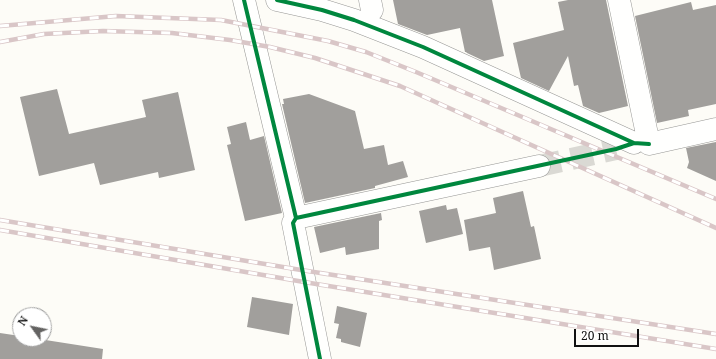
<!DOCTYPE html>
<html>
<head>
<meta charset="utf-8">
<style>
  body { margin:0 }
  #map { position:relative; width:716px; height:359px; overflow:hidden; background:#fdfcf7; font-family:"Noto Serif",serif }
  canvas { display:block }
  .north { position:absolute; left:12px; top:307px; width:40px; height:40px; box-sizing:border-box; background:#fff; border:1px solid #a0a0a0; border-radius:50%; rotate:303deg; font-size:11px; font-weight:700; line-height:16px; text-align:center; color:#111 }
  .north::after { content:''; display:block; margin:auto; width:14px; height:18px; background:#646362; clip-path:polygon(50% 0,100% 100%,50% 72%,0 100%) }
  .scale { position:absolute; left:574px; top:329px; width:65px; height:18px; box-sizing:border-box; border:2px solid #111; border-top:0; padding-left:5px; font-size:12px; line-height:14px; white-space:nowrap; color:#111; -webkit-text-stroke:3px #fff; paint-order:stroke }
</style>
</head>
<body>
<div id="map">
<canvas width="716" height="359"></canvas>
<div class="north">N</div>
<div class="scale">20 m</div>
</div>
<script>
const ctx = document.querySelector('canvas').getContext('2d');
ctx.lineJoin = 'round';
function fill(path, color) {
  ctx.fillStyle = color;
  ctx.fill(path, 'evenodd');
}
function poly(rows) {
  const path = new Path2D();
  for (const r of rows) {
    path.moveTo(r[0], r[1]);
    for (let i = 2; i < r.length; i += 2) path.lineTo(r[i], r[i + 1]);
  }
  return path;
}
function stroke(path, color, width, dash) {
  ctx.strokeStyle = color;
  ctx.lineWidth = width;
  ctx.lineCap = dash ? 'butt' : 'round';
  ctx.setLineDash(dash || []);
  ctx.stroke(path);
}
const building = poly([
  [393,0,492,0,504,56,484,61,467,53,466,52,465,52,460,28,427,35,398,24],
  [568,0,606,0,628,106,599,113,583,106,578,85,574,86,568,56,549,91,521,78,513,43,564,30,558,2],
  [691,2,693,10,716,5,716,104,688,110,689,116,657,123,635,16],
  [57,89,69,134,146,117,142,100,178,92,195,170,159,178,158,172,100,185,94,163,39,176,20,97],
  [309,94,355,111,364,149,384,145,388,165,403,161,408,177,375,186,375,188,305,203,282,104,284,104,283,99],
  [246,122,250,140,264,136,282,213,245,221,227,145,231,144,227,127],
  [716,142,716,181,687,168,689,162,686,148],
  [523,191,531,227,534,226,541,259,494,270,490,247,469,251,464,220,496,213,493,198],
  [446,205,447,210,457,208,463,234,426,243,419,211],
  [381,213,382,220,379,221,379,249,346,255,345,247,320,253,314,227],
  [252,297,293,304,289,335,247,327],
  [337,306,367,313,360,347,341,342,341,339,336,338,339,324,334,323],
  [0,333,20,336,20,339,39,339,103,349,102,359,0,359]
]);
const minorTunnel = poly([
  [539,166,616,149]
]);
const minor = poly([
  [244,0,296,218,293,223,320,359],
  [277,0,322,10,354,20,423,47,634,143],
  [370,0,372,10],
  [619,0,649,144,716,129],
  [296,218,539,166]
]);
const rail = poly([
  [0,26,116,16,221,20,328,41,366,52,416,72,716,199],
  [0,42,44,34,103,31,172,33,230,40,270,47,315,58,400,86,716,228],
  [0,220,301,270,716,334],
  [0,230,304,282,716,349]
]);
const cycleway = poly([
  [244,0,296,218,293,223,320,359],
  [277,0,322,10,354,20,423,47,634,143],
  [296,218,616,149,634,143,649,144]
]);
fill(building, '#a19f9c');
stroke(minorTunnel, '#dad9d4', 22, [22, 11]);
stroke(minor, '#979795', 23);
stroke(minor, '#fffffe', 22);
stroke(rail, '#d9c6c7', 4.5);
stroke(rail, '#fff', 3, [9]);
stroke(cycleway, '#00873e', 4);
</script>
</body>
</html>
